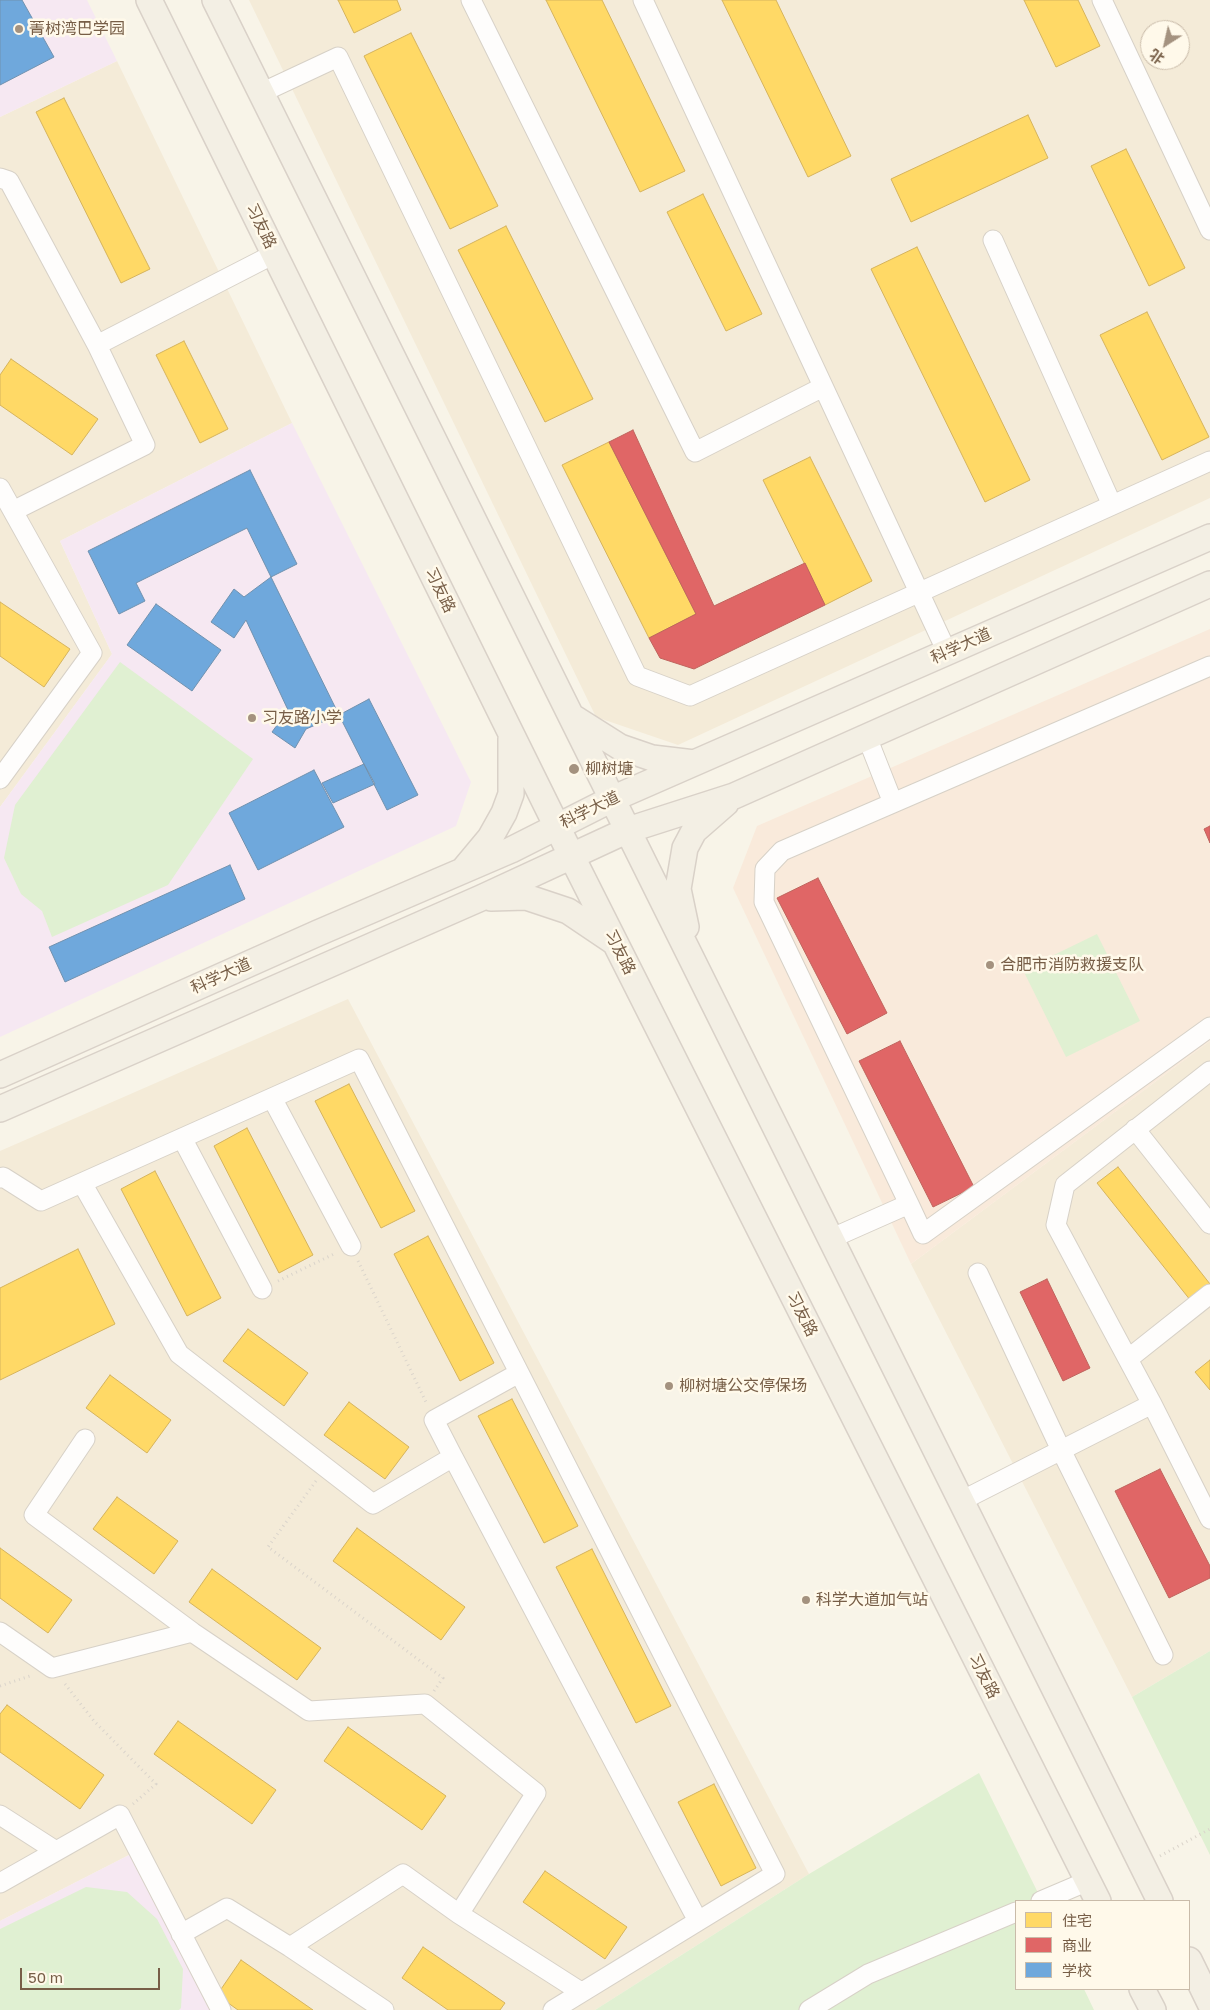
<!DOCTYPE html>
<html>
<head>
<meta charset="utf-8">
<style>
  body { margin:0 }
  #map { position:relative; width:1210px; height:2010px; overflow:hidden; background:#f8f4e8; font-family:"Golos Text","Noto Sans SC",sans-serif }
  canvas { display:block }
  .legend { position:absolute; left:1015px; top:1900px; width:175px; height:90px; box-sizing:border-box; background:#fff9ea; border:1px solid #c9bba9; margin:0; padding:6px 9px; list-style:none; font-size:15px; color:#775e47 }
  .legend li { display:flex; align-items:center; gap:10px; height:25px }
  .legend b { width:25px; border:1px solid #c9bba9 }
  .north { position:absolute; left:1140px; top:20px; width:50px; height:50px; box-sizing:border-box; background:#fff9ea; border:1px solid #c9bba9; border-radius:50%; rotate:215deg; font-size:14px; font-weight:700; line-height:20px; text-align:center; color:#775e47 }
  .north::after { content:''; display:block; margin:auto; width:18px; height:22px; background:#a4927f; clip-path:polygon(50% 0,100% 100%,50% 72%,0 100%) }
  .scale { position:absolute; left:20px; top:1968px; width:140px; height:22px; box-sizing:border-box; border:2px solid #775e47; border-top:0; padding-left:6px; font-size:15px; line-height:18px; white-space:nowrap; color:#775e47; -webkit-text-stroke:4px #fff9ea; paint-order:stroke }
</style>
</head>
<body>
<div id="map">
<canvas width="1210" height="2010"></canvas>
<ul class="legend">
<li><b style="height:14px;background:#ffd966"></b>住宅</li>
<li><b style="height:14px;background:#e06666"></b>商业</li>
<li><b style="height:14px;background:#6fa8dc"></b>学校</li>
</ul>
<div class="north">北</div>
<div class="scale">50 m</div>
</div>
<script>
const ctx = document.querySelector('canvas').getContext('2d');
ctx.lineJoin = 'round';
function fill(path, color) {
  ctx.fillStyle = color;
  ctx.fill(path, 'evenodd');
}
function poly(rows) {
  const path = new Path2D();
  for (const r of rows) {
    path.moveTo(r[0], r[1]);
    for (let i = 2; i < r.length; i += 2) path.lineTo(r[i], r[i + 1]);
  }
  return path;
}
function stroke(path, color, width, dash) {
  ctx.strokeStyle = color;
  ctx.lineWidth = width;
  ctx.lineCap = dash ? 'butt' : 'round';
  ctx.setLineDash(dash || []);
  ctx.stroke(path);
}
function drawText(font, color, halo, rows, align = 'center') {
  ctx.font = font + ' "Golos Text","Noto Sans SC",sans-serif';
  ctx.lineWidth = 5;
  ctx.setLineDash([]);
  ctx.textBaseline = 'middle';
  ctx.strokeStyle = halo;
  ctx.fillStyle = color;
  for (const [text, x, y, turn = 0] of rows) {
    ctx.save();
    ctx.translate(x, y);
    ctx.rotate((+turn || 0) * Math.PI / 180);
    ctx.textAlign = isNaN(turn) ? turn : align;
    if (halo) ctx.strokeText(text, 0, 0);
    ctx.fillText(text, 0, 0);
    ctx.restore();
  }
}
const residential = poly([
  [249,0,1210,0,1210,498,678,745,596,717],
  [1150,30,1180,30,1180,60,1150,60],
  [117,61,292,423,60,541,112,654,0,807,0,117],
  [348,999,809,1874,595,2010,211,2010,131,1854,0,1921,0,1151],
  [1210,1041,1210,1651,1132,1697,911,1264]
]);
const commercial = poly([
  [1210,629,1210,1041,911,1264,733,888,757,826]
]);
const education = poly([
  [0,0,87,0,117,61,0,117],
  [292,423,471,782,456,826,0,1037,0,807,112,654,60,541],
  [131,1854,211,2010,0,2010,0,1921]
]);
const green = poly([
  [120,662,253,759,168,885,52,937,42,911,21,894,4,858,15,805],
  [1097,934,1140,1021,1066,1057,1023,970],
  [1210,1651,1210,1855,1132,1697],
  [979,1773,1042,1901,1016,1901,1016,1989,1084,1989,1094,2010,595,2010,809,1874],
  [86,1887,127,1892,157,1919,183,1969,181,2008,179,2010,0,2010,0,1929]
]);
const homes = poly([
  [338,0,397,0,401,10,354,33,338,0],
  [546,0,602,0,685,171,640,192,546,0],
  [722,0,776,0,851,156,808,177,722,0],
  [1024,0,1078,0,1100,46,1056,67,1024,0],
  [411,33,498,206,450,229,364,56,411,33],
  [64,98,150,269,121,283,36,112,64,98],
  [1028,115,1048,158,911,222,891,179,1028,115],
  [1126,149,1185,268,1149,286,1091,166,1126,149],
  [703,194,762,314,726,331,667,212,703,194],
  [506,226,593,399,545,422,458,250,506,226],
  [917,247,1030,480,985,502,871,269,917,247],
  [1147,312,1209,437,1162,460,1100,335,1147,312],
  [184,341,228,429,200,443,156,355,184,341],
  [11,359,98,419,72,455,0,405,0,375,11,359],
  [609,442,696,614,649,638,562,465,609,442],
  [810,457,872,581,825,605,763,480,810,457],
  [0,602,70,649,44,687,0,656,0,602],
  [349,1084,415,1211,381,1228,315,1101,349,1084],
  [247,1128,313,1255,279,1273,214,1146,247,1128],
  [1118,1167,1210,1284,1210,1286,1191,1301,1097,1183,1118,1167],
  [155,1171,221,1298,187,1316,121,1189,155,1171],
  [428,1236,494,1363,460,1381,394,1254,428,1236],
  [78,1249,115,1324,0,1380,0,1288,78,1249],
  [248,1329,308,1373,284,1406,223,1361,248,1329],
  [1210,1360,1210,1390,1195,1372,1210,1360],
  [110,1375,171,1420,147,1453,86,1408,110,1375],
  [512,1399,578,1526,544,1543,478,1416,512,1399],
  [349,1402,409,1447,385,1479,324,1435,349,1402],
  [117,1497,178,1541,154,1574,93,1529,117,1497],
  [357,1528,465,1607,441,1640,333,1561,357,1528],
  [0,1548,72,1600,48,1633,0,1598,0,1548],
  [592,1549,671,1706,636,1723,556,1567,592,1549],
  [212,1569,321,1648,297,1680,189,1602,212,1569],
  [7,1705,104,1775,80,1809,0,1752,0,1714,7,1705],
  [178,1721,276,1790,252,1824,154,1754,178,1721],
  [348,1727,446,1796,422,1830,324,1761,348,1727],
  [714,1784,756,1868,721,1886,678,1802,714,1784],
  [545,1871,627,1927,605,1959,523,1902,545,1871],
  [423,1947,505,2003,500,2010,448,2010,402,1978,423,1947],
  [241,1960,313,2010,238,2010,217,1995,241,1960]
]);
const shops = poly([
  [633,430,714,606,805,563,825,605,694,669,660,658,649,638,696,614,609,442,633,430],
  [1210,826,1210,843,1204,829,1210,826],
  [818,878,887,1013,847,1034,777,898,818,878],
  [900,1041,974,1187,933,1207,859,1061,900,1041],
  [1047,1279,1090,1368,1063,1381,1020,1292,1047,1279],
  [1160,1469,1210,1566,1210,1578,1169,1598,1115,1491,1160,1469]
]);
const schools = poly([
  [0,0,22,0,54,57,0,85,0,0],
  [250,470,297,564,271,577,247,528,136,583,145,601,119,614,88,551,250,470],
  [271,577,339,715,306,729,295,748,272,732,288,710,246,620,234,638,211,622,234,589,244,597,271,577],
  [156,604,221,650,192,691,127,645,156,604],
  [369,699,418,795,387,810,339,715,369,699],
  [364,764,375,784,333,803,322,783,364,764],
  [314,770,344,827,258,870,229,813,314,770],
  [230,865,245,899,65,982,49,947,230,865]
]);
const path = poly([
  [358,1261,427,1404],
  [278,1281,336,1253],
  [316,1481,268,1547,443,1678,434,1691],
  [65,1684,94,1721,156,1784,133,1804],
  [0,1686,30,1676],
  [1160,1856,1210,1829]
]);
const minor = poly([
  [471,0,695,452,823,387],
  [643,0,947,652],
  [1102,0,1210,230],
  [261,93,338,57,637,676,690,696,1210,461],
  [0,178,9,181,97,345],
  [993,240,1112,505],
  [0,488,92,653,0,779],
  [13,511,145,445,97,345,274,254],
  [867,737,893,803],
  [272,1098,351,1246],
  [1135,1129,1210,1224],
  [182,1138,262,1289],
  [0,1178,3,1177,41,1201,359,1059,775,1874,553,2010],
  [82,1183,179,1354,373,1504,453,1457,698,1921],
  [909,1204,923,1234,1210,1027],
  [830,1239,909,1204,764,902,765,869,782,851,1210,666],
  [978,1273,1061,1450,1163,1655],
  [1128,1359,1210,1294],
  [1152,1404,1056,1225,1065,1185,1210,1071],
  [85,1439,34,1515,192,1632],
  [453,1457,434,1420,519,1373],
  [961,1501,1152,1404,1210,1519],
  [0,1632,52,1668,192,1632,309,1711,425,1704,536,1793,459,1914,403,1874,290,1947,227,1908,181,1934],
  [0,1815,56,1851],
  [0,1883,120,1815,221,2010],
  [1041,1901,1088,1881],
  [459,1914,581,1992],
  [290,1947,384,2010],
  [809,2010,868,1974,1016,1912]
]);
const major = poly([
  [149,0,572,857,1098,1901],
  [215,0,1160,1901],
  [571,716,620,747,652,758,694,763],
  [465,868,490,838,504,813,511,794,511,739],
  [491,898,526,897,568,911,614,942],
  [686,927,678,889,685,848,694,831,726,803],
  [0,1075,318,933,511,850,612,799,1210,537],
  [0,1109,481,898,628,830,734,796,1210,584],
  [1189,1960,1210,2003],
  [1142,1989,1153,2010]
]);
const markers = [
  [19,29,5,"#a4927f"],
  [252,718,5,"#a4927f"],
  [574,769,6,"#a4927f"],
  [990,965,5,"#a4927f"],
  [669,1386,5,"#a4927f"],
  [806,1600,5,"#a4927f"]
];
const poiNames = [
  ["菁树湾巴学园",29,29],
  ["习友路小学",262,718],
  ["柳树塘",585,769],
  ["合肥市消防救援支队",1000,965],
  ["柳树塘公交停保场",679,1386],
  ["科学大道加气站",816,1600]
];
const streetNames = [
  ["习友路",261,226,64],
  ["习友路",440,590,64],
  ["科学大道",961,646,-24],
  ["科学大道",590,810,-26],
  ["习友路",620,952,63],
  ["科学大道",221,976,-24],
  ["习友路",802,1314,63],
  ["习友路",984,1676,63]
];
fill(residential, '#f4ebd8');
fill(commercial, '#f9eadb');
fill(education, '#f6e8f2');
fill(green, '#e0f0d2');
fill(homes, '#ffd966');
stroke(homes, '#d6b45d', 1);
fill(shops, '#e06666');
stroke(shops, '#c0645d', 1);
fill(schools, '#6fa8dc');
stroke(schools, '#7192af', 1);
stroke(minor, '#d7d1c7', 21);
stroke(major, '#d9d1c8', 28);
stroke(path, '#dad4cb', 3, [1, 4]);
stroke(minor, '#fefdfc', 19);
stroke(major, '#f3efe4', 25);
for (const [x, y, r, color] of markers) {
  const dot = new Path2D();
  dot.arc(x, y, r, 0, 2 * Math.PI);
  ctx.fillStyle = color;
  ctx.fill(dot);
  stroke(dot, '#fff9ea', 2);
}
drawText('16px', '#775e47', '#fff9ea', poiNames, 'left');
drawText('16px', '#775e47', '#fff9ea', streetNames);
</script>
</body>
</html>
